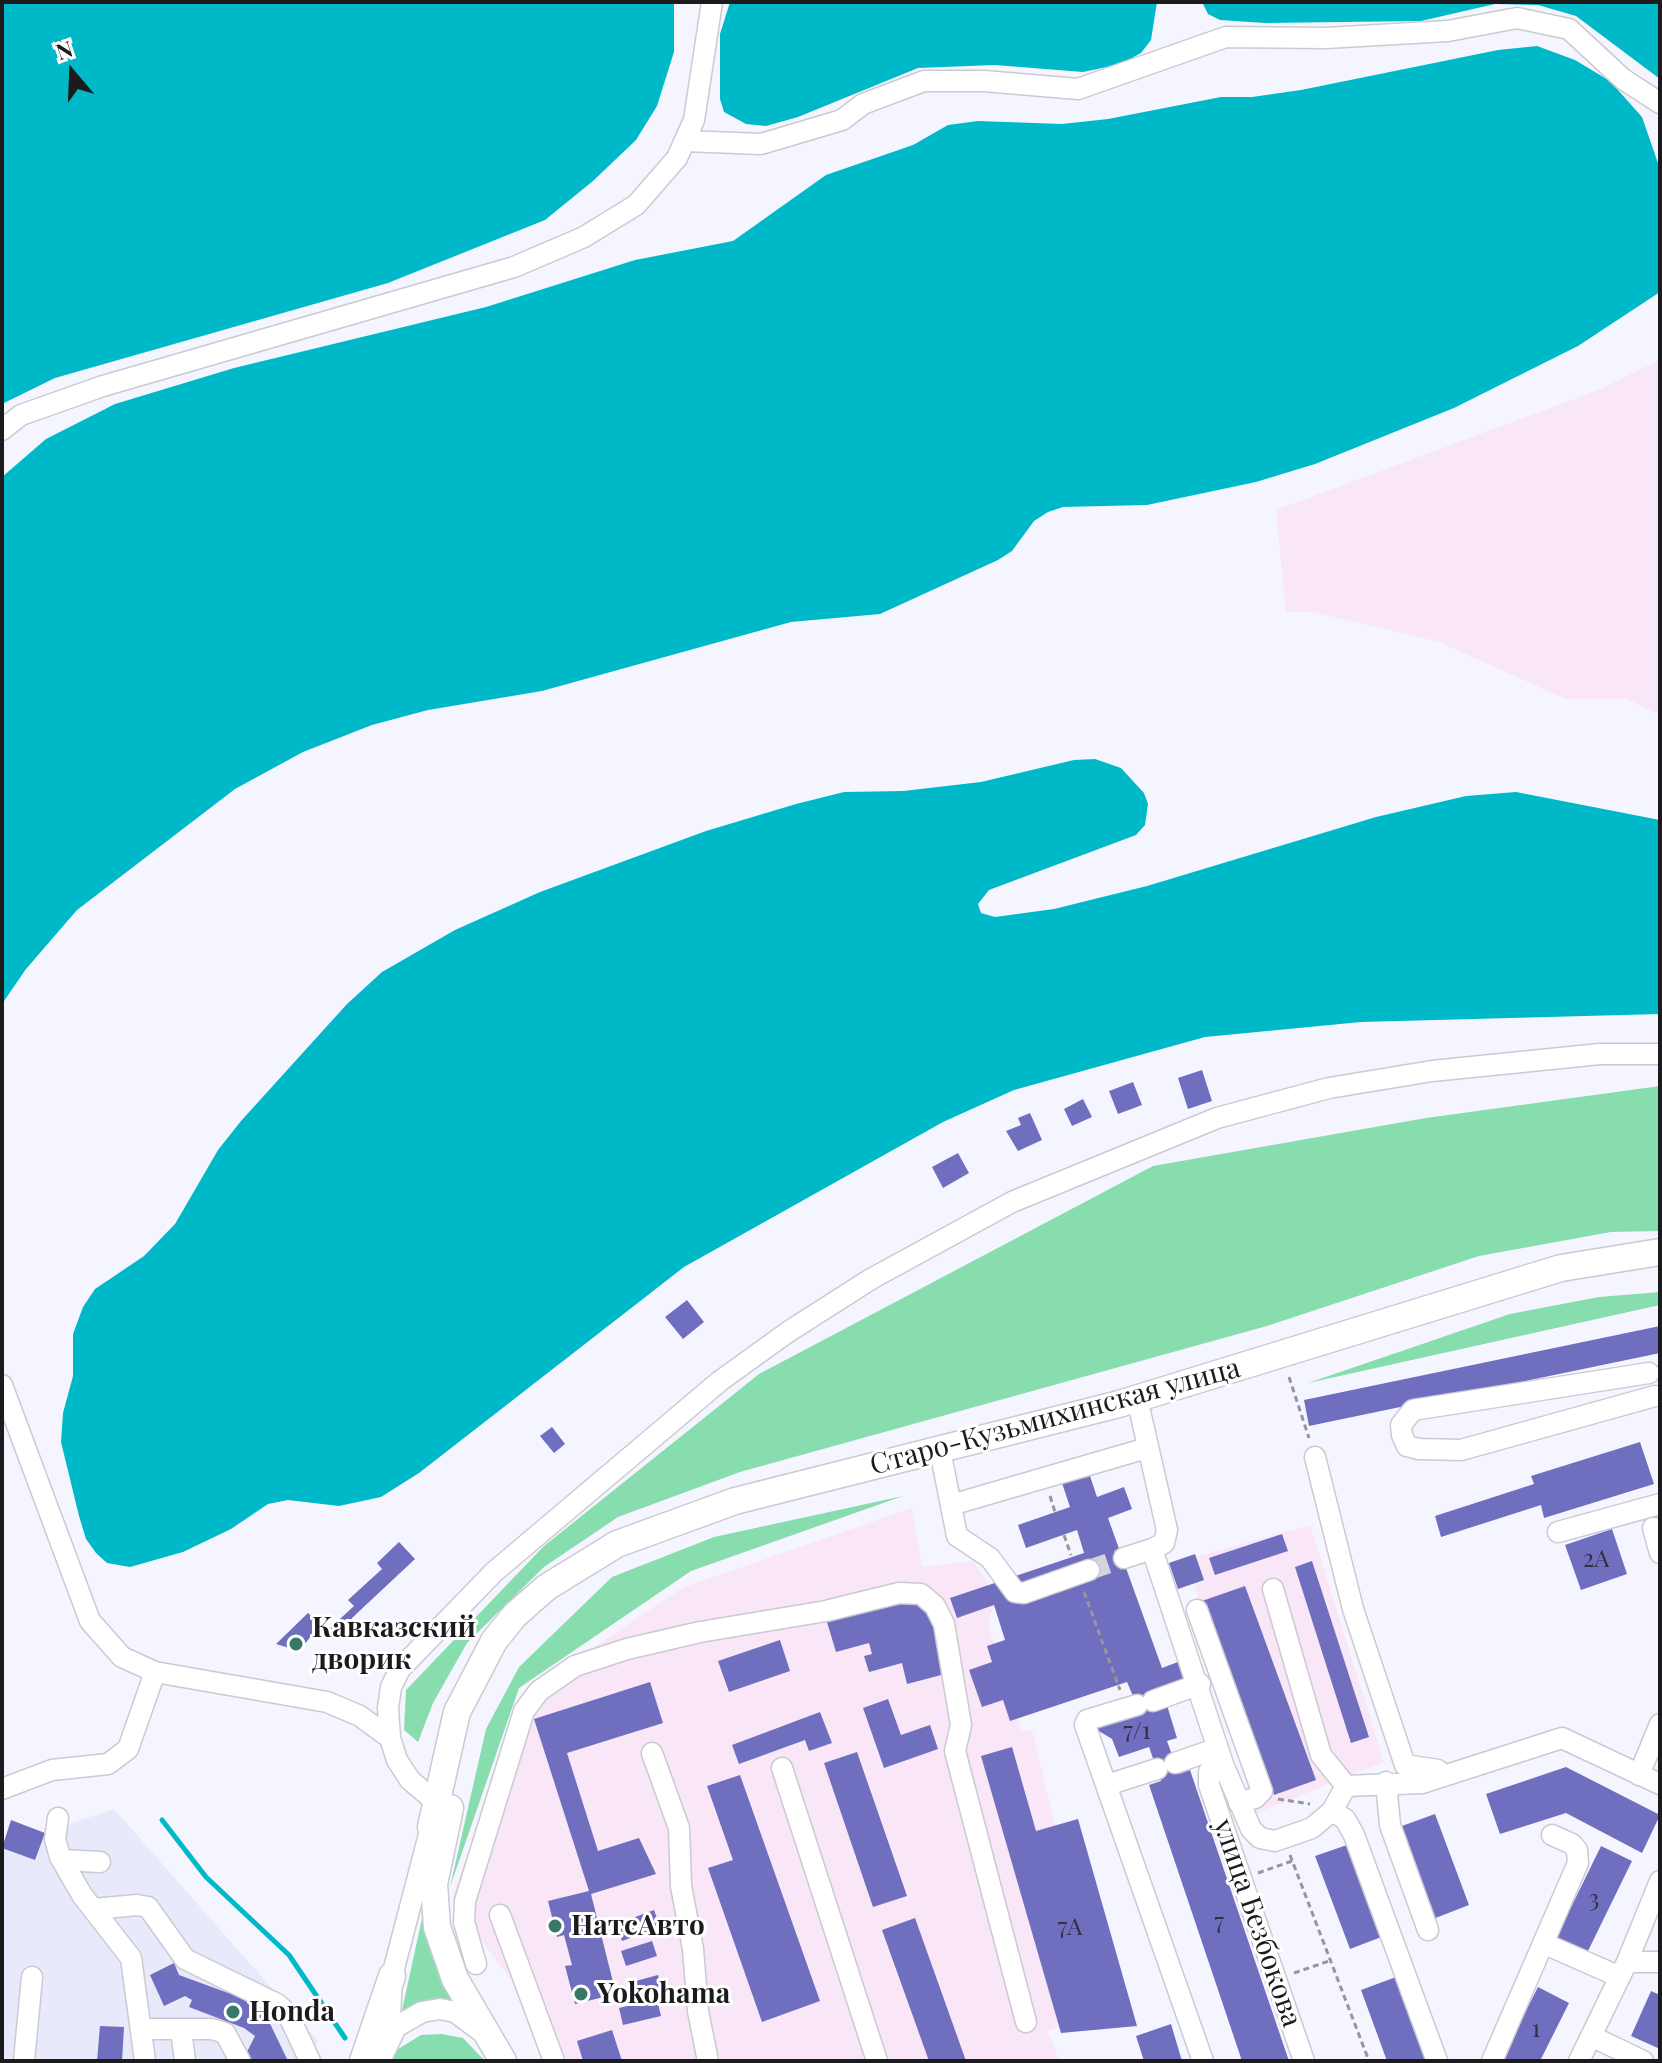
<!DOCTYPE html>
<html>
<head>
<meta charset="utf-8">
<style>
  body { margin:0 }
  #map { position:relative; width:1662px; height:2063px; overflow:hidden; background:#f5f5ff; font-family:"Playfair Display",serif }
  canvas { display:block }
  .frame { position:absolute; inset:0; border:4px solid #1b1b1e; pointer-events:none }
  .north { position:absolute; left:32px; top:32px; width:80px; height:80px; -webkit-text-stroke:6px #fff; paint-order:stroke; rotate:341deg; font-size:22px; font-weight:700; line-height:32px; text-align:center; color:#1b1b1e }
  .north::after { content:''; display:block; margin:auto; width:28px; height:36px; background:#1b1b1e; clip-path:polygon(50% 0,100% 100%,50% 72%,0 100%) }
</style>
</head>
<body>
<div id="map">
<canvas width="1662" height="2063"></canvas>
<div class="frame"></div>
<div class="north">N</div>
</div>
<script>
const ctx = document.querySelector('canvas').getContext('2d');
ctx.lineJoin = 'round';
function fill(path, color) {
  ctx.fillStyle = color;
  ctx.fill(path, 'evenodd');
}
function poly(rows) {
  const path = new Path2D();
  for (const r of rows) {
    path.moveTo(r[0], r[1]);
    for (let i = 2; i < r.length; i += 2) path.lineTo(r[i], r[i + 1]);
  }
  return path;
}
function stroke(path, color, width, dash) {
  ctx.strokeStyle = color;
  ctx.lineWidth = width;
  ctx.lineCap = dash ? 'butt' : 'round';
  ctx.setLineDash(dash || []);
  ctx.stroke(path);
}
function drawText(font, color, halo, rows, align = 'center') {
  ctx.font = font + ' "Playfair Display",serif';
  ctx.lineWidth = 6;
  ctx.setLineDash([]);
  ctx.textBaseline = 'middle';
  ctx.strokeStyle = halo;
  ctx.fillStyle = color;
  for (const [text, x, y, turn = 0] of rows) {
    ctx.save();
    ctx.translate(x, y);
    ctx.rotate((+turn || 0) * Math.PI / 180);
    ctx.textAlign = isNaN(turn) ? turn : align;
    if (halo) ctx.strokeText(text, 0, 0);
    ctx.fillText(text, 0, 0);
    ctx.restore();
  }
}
const built = poly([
  [114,1809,318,2041,311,2061,2,2061,2,1846]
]);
const industrial = poly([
  [1660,360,1660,715,1627,699,1566,699,1439,642,1313,612,1286,612,1276,510,1596,391],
  [912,1508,922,1567,973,1561,996,1596,988,1625,1022,1731,1032,1730,1101,2014,1048,2031,1059,2061,568,2061,452,1898,524,1694,682,1588],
  [1310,1525,1384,1762,1254,1814,1188,1559]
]);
const green = poly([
  [1660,1086,1660,1231,1611,1232,1479,1256,1267,1326,740,1472,618,1517,544,1567,467,1643,433,1703,418,1742,404,1730,406,1690,544,1546,759,1374,1153,1166,1426,1118],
  [1660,1292,1660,1305,1308,1383,1510,1314,1599,1297],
  [903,1496,691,1571,519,1688,450,1887,486,1729,519,1667,612,1577,714,1537],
  [427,1913,458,2004,432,2000,402,2010,423,1914],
  [442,2034,463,2038,485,2061,392,2061,395,2051,421,2035]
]);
const water = poly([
  [2,2,674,2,674,52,657,106,636,140,593,181,545,220,388,283,55,378,2,404],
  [730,2,1157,2,1151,40,1141,53,1121,64,1083,72,995,65,918,68,798,117,766,126,746,124,724,112,720,99,720,34],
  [1202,2,1660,2,1660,79,1576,16,1538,5,1495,4,1421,21,1265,23,1220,20,1208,14],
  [1537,46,1575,60,1610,81,1642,117,1660,169,1660,292,1578,346,1454,408,1315,464,1256,482,1147,505,1063,507,1048,512,1034,521,1012,551,998,560,880,614,791,622,542,691,428,710,372,725,303,752,235,789,77,910,26,969,2,1004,2,477,46,439,115,404,234,368,486,307,635,260,733,241,826,175,913,145,948,125,978,121,1062,124,1108,119,1221,97,1252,97,1301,90,1498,50],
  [1095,759,1121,768,1144,793,1148,804,1145,825,1136,835,989,890,978,904,981,913,995,917,1054,909,1147,886,1376,817,1466,796,1516,792,1660,820,1660,1014,1361,1022,1205,1037,1014,1090,943,1122,684,1267,419,1473,381,1497,339,1506,288,1500,268,1504,231,1529,183,1552,130,1567,107,1563,96,1553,86,1539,79,1516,61,1442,63,1413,73,1376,73,1334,83,1307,95,1289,144,1256,175,1224,218,1150,241,1121,347,1004,382,972,455,930,540,892,706,831,796,804,844,792,903,791,981,782,1074,760]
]);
const stream = poly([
  [162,1820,206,1877,289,1955,345,2038]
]);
const building = poly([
  [1202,1070,1212,1101,1188,1109,1178,1078],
  [1133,1082,1142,1105,1118,1114,1109,1091],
  [1083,1099,1092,1117,1072,1126,1064,1109],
  [1030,1113,1042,1140,1018,1151,1006,1131,1021,1125,1018,1118],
  [958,1153,969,1173,943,1188,932,1167],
  [687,1300,704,1322,683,1339,665,1317],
  [1660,1326,1660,1353,1309,1426,1304,1400],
  [552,1427,565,1444,554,1453,540,1436],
  [1640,1442,1654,1484,1544,1518,1541,1505,1441,1537,1435,1516,1534,1484,1531,1476],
  [1088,1470,1097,1497,1124,1487,1132,1509,1108,1518,1162,1668,1183,1660,1191,1683,1166,1702,1177,1738,1167,1741,1179,1774,1190,1770,1289,2061,1242,2061,1149,1785,1161,1781,1149,1747,1119,1757,1112,1739,1089,1725,1139,1710,1127,1682,1010,1721,1003,1700,982,1707,969,1670,992,1662,987,1646,1005,1640,994,1605,957,1618,950,1598,1084,1553,1077,1530,1026,1548,1018,1525,1070,1507,1061,1480],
  [1612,1529,1627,1574,1581,1590,1565,1545],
  [1282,1534,1288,1551,1215,1575,1209,1558],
  [399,1542,415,1559,352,1618,353,1627,329,1629,354,1606,348,1600,382,1569,377,1563],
  [1195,1554,1204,1580,1178,1589,1169,1563],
  [1312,1561,1369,1737,1351,1743,1295,1567],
  [1245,1586,1316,1780,1274,1795,1202,1601],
  [909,1596,937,1621,945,1674,907,1684,902,1663,869,1672,864,1656,872,1654,869,1643,836,1652,827,1622],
  [308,1613,321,1624,299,1651,276,1644],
  [780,1640,790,1671,729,1692,718,1661],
  [650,1682,663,1723,567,1753,598,1851,639,1838,656,1874,591,1894,616,1994,575,2004,565,1966,572,1965,564,1935,557,1937,548,1901,589,1891,534,1719],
  [888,1699,901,1735,930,1725,938,1749,884,1768,863,1708],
  [820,1712,832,1743,809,1751,805,1740,739,1764,732,1745],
  [1012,1747,1036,1831,1078,1819,1137,2026,1061,2033,981,1756],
  [857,1752,907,1896,873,1907,824,1763],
  [1566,1767,1660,1815,1642,1853,1566,1813,1500,1834,1486,1794],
  [740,1775,820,2001,762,2022,708,1868,733,1860,707,1786],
  [1435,1814,1469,1905,1433,1919,1399,1827],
  [11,1820,45,1833,35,1860,2,1848],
  [1350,1844,1384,1936,1350,1949,1315,1856],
  [1601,1846,1632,1861,1587,1953,1556,1938],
  [654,1910,660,1927,622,1941,616,1924],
  [915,1918,966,2061,929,2061,882,1930],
  [652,1941,657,1956,626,1966,621,1951],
  [174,1963,179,1975,261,2005,288,2061,252,2061,247,2052,255,2036,244,2028,189,2007,192,2000,185,1996,164,2006,150,1975],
  [658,1975,661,1988,635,1995,632,1982],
  [1396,1977,1426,2061,1387,2061,1361,1990],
  [1538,1987,1569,2003,1540,2061,1508,2061,1502,2058],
  [1651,1991,1660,1995,1660,2049,1631,2036],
  [657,1999,661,2016,623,2025,619,2008],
  [1171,2024,1182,2061,1144,2061,1136,2036],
  [100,2026,124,2027,122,2061,97,2061],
  [612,2030,622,2061,583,2061,577,2041]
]);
const minorTunnel = poly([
  [1089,1570,1124,1558]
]);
const path = poly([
  [1289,1377,1309,1438],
  [1050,1496,1055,1512],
  [1064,1535,1071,1555],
  [1084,1592,1120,1690],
  [1278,1799,1310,1804],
  [1290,1855,1369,2061],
  [1258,1873,1292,1861],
  [1294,1973,1332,1960]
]);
const minor = poly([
  [685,141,761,144,842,120,863,104,924,81,984,81,1078,89,1226,37,1326,38,1448,31,1517,18,1569,29,1623,79,1660,103],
  [2,430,21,415,103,386,514,267,584,237,636,205,677,158,694,120,712,2],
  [1649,1373,1413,1410,1401,1425,1402,1435,1407,1446,1419,1449,1461,1450,1655,1396],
  [2,1385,90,1621,122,1657,155,1672,327,1702,360,1716,390,1738],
  [1137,1398,1167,1530,1164,1543,1152,1549,1223,1764,1209,1772,1209,1785,1304,2061],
  [940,1450,957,1536,990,1558,1015,1592,1024,1593,1089,1570],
  [1315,1457,1353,1609,1405,1765,1438,1770,1444,1776],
  [951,1505,1147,1448],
  [1653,1528,1660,1553],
  [1558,1532,1660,1504],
  [1124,1558,1152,1549],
  [1273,1589,1321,1755,1346,1786],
  [1197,1610,1262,1791,1255,1798,1239,1803],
  [1153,1701,1200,1684],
  [1137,1705,1087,1720,1085,1725,1203,2061],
  [652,1753,679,1828,681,1886,693,1949,698,2011,708,2061],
  [1175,1763,1218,1748],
  [1223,1764,1251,1829,1260,1838,1275,1841,1312,1828,1332,1811,1346,1786,1422,1783,1562,1738,1660,1784],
  [782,1768,877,2061],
  [1639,1775,1660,1724],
  [1386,1782,1390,1825,1428,1930],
  [1107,1785,1157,1769],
  [2,1789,52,1770,108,1764,128,1749,155,1672],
  [444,1809,410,1780,397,1760,390,1738,388,1708,391,1687,400,1669,494,1572,720,1381,788,1332,871,1279,1012,1202,1217,1118,1329,1088,1432,1071,1600,1054,1660,1054],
  [1332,1811,1345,1819,1354,1835,1437,2061],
  [58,1818,55,1839,60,1857,82,1895,131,1958,145,2061],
  [62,1860,100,1862],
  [94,1909,137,1905,148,1907,185,1959,277,2004,288,2014,310,2061],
  [500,1915,554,2061],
  [1545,1944,1620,1977],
  [1627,1962,1660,1962],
  [476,1964,464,1922,465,1901,524,1711,539,1691,575,1666,627,1649,700,1632,826,1611,899,1593,921,1594,935,1606,944,1624,961,1725,955,1751,1026,2022],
  [141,2029,212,2029,225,2033,240,2061],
  [181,2030,185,2061],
  [1591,2036,1643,2061],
  [389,2039,392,1976,431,1827],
  [24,2061,32,1977],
  [380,2061,396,2027,422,2012,440,2009,455,2012,482,2032],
  [1492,2061,1578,1863,1577,1850,1572,1844,1552,1835],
  [1579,2061,1627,1962,1660,1881]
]);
const major = poly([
  [450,1808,434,1884,437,1927,455,1979,503,2061],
  [431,1827,457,1712,494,1641,515,1615,547,1587,617,1544,735,1501,1119,1404,1561,1268,1660,1252],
  [363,2061,392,1976]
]);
const markers = [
  [296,1644,8,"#387867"],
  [555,1926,8,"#387867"],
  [581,1994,8,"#387867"],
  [233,2012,8,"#387867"]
];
const numberNames = [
  ["2А",1596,1560],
  ["7/1",1137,1732],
  ["3",1594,1900],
  ["7",1219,1923],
  ["7А",1070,1928],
  ["1",1536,2030]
];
const streetNames = [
  ["Старо-Кузьмихинская улица",1055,1417,-15],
  ["улица Безбокова",1257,1923,71]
];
const poiNames = [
  ["Кавказский",312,1628],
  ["дворик",312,1660],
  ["НатсАвто",571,1926],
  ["Yokohama",597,1994],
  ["Honda",249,2012]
];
fill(built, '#e8e9fa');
fill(industrial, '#f9e6f6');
fill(green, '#88ddae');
fill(water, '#00b9c8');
stroke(stream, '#00b9c8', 5);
fill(building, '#706ebf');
stroke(minorTunnel, '#d4d4dd', 20, [20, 10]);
stroke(minor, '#cacad3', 23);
stroke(major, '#cacad3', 29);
stroke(path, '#96969d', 3, [6, 4]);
stroke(minor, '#fff', 20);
stroke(major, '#fff', 26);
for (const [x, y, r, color] of markers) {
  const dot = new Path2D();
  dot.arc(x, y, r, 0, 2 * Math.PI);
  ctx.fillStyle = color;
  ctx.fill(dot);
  stroke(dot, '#fff', 3);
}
drawText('24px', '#303046', null, numberNames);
drawText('28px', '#1b1b1e', '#fff', streetNames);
drawText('bold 28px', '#1b1b1e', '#fff', poiNames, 'left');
</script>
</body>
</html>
